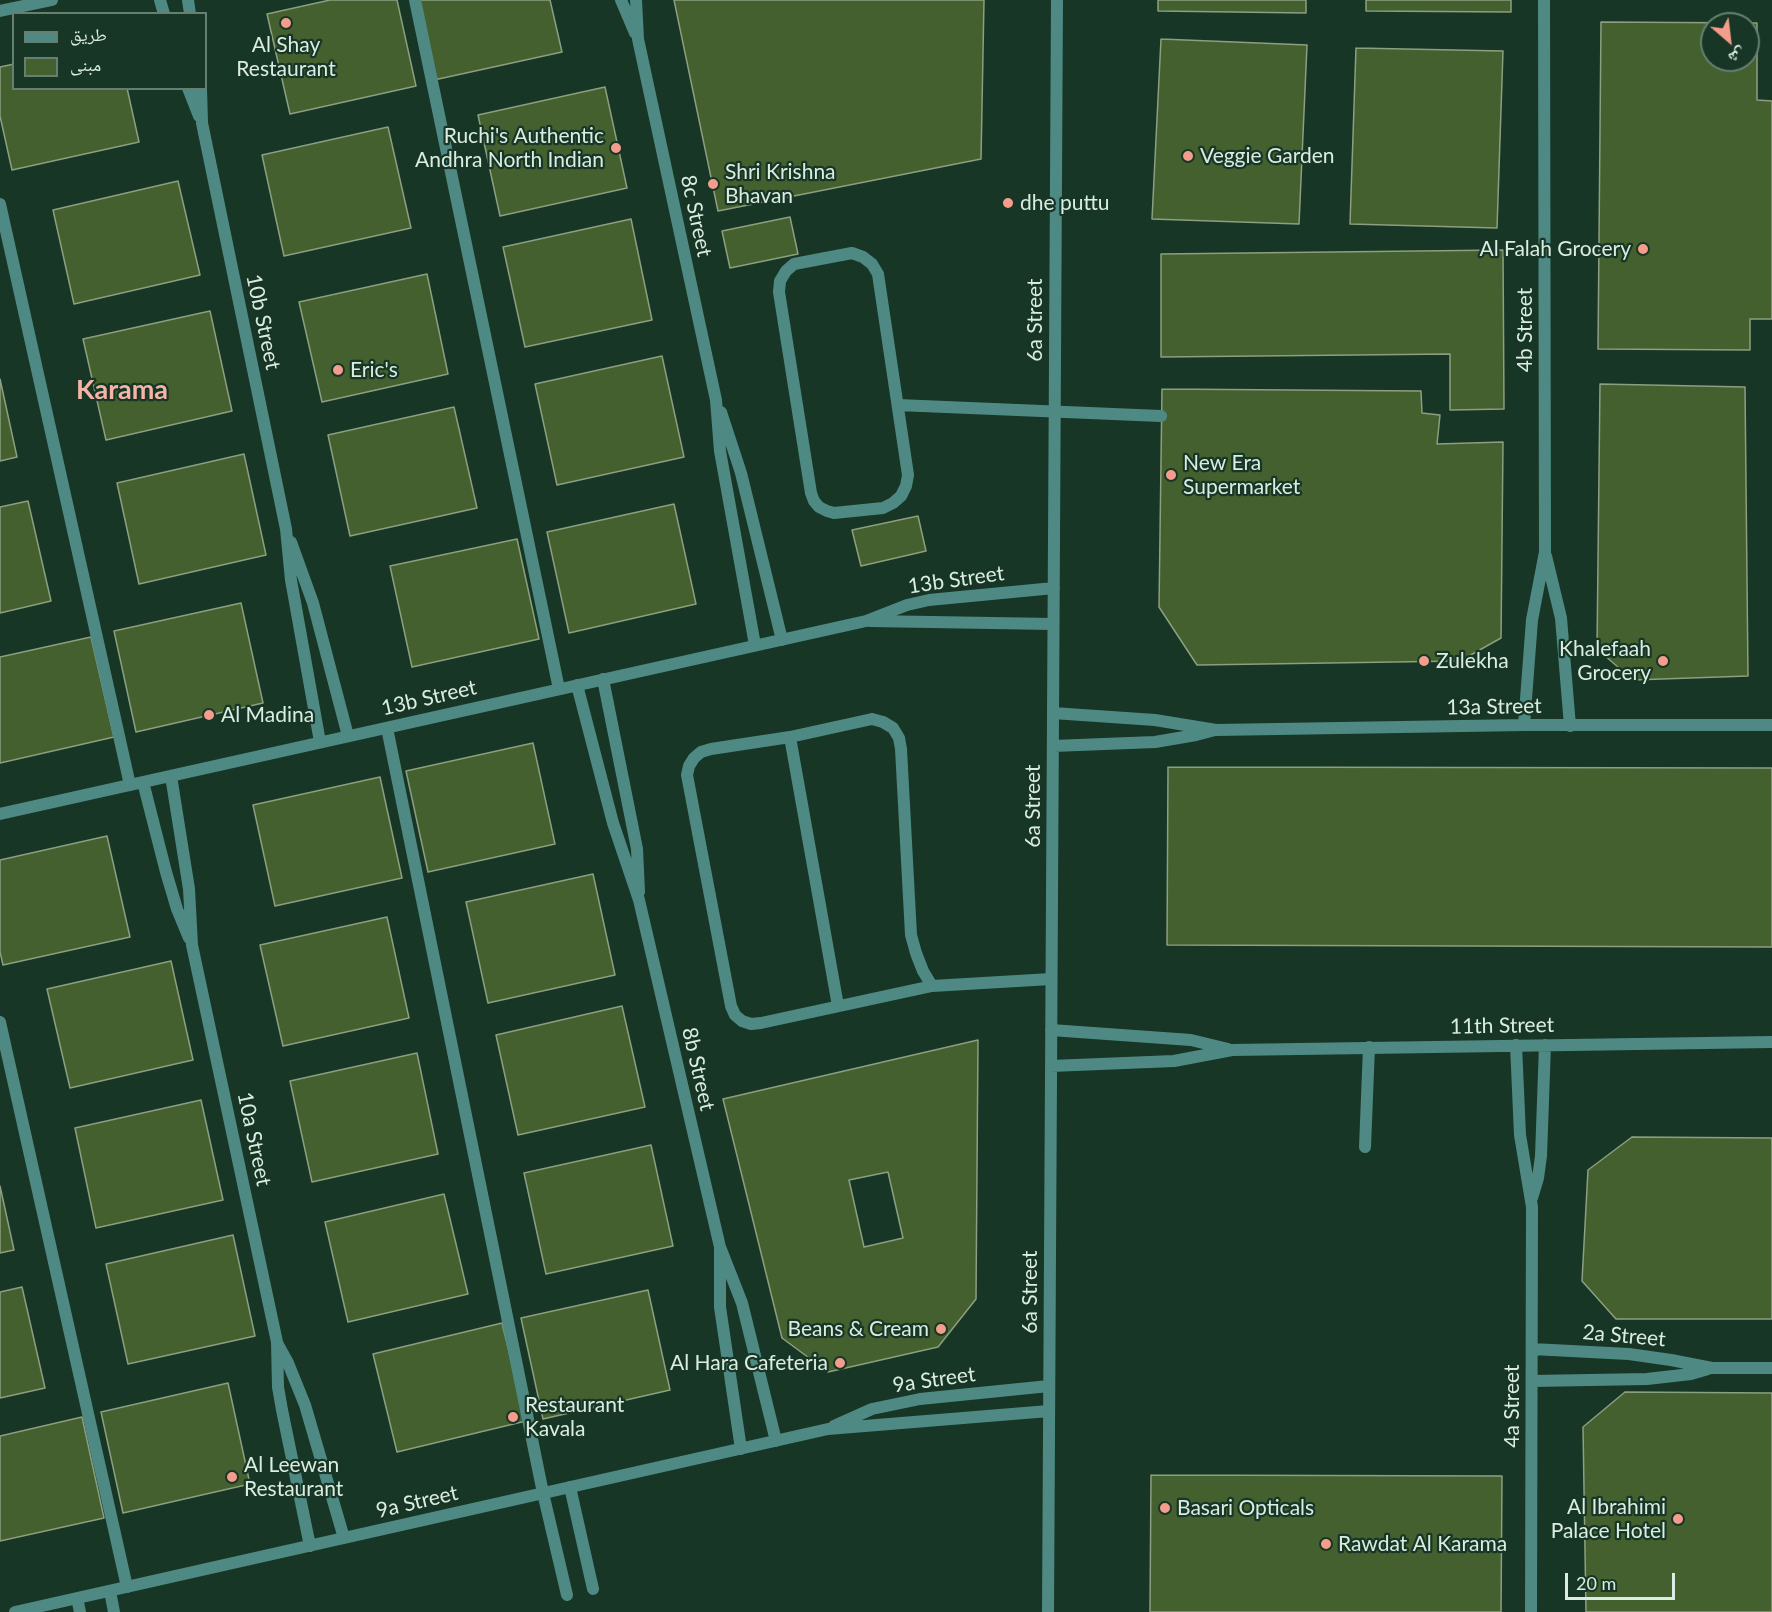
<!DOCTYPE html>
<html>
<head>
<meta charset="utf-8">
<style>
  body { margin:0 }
  #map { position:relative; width:1772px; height:1612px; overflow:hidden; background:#173626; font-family:Lato,"Noto Naskh Arabic",sans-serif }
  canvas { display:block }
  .legend { position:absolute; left:12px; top:12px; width:195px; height:78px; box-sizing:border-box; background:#173626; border:2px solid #657f71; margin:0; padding:8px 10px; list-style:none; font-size:18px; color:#dbece2 }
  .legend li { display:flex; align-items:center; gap:12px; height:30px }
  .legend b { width:30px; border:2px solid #657f71 }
  .north { position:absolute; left:1700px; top:12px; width:60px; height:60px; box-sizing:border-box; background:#173626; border:2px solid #657f71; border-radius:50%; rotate:152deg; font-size:16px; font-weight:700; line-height:24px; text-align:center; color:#dbece2 }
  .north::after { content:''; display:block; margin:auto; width:21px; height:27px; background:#f59d8d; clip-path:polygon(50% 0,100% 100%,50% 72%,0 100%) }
  .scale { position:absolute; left:1565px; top:1573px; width:110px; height:27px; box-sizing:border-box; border:3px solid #dbece2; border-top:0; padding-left:8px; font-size:18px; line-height:21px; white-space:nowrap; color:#dbece2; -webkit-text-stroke:4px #173626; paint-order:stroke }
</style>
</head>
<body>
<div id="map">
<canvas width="1772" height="1612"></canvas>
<ul class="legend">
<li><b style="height:8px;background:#4e8a83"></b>طريق</li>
<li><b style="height:16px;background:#43602e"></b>مبنى</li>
</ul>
<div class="north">ش</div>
<div class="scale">20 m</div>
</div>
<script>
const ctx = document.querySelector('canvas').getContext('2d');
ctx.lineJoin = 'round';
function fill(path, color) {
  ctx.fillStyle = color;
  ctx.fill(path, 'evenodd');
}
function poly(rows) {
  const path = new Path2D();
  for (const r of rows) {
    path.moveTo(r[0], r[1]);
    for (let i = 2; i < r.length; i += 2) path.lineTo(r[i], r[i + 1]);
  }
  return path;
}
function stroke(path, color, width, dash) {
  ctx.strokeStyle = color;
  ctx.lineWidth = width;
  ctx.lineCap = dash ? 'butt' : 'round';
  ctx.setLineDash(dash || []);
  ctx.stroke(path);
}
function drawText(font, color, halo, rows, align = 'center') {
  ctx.font = font + ' Lato,sans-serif';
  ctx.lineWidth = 4.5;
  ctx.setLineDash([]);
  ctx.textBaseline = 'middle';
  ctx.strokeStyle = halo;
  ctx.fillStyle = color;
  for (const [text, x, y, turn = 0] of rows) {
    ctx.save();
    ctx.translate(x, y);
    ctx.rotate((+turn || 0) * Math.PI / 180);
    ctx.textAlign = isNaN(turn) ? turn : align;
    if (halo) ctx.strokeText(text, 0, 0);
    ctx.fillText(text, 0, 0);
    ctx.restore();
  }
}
const building = poly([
  [330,0,397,0,416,86,290,114,267,14,330,0],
  [417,0,550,0,562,52,434,80,417,0],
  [674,0,984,0,981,159,718,211,674,0],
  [1158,0,1306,0,1306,13,1158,11,1158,0],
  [1366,0,1511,0,1511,12,1366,11,1366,0],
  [1601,22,1757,23,1757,100,1772,101,1772,319,1750,319,1750,350,1598,349,1601,22],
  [1712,24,1748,24,1748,60,1712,60,1712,24],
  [1161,39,1307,45,1299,224,1152,219,1161,39],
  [1356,48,1503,51,1497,228,1350,224,1356,48],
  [14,64,14,88,127,88,139,142,12,170,0,116,0,67,14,64],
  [605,87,627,188,500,216,478,115,605,87],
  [388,127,411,228,284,256,262,155,388,127],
  [178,181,200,275,74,304,53,210,178,181],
  [790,217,798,254,730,268,722,231,790,217],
  [631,219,652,320,525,347,503,247,631,219],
  [1503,250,1504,409,1450,410,1450,354,1161,357,1161,254,1503,250],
  [427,274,448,374,322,402,299,302,427,274],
  [210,311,232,411,106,440,83,339,210,311],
  [662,356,684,457,557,485,535,384,662,356],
  [0,379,17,457,0,461,0,379],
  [1600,384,1745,387,1748,676,1633,680,1597,649,1600,384],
  [1162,389,1421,391,1422,413,1440,415,1437,444,1503,442,1501,638,1460,661,1197,665,1159,607,1162,389],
  [454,407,477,508,350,536,328,435,454,407],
  [244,454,266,555,139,584,117,483,244,454],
  [28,501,51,601,0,613,0,507,28,501],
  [674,504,696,604,569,633,547,532,674,504],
  [918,516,926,551,861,566,852,530,918,516],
  [517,539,539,639,412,667,390,566,517,539],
  [241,603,263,703,136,732,114,631,241,603],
  [91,637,114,737,0,763,0,657,91,637],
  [533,743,555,844,428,872,406,771,533,743],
  [1168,767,1772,768,1772,947,1167,945,1168,767],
  [380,777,402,878,275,906,253,805,380,777],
  [107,836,130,937,3,965,0,952,0,860,107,836],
  [593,874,615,975,488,1003,466,902,593,874],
  [387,917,409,1018,283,1046,260,945,387,917],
  [171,961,193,1060,70,1088,47,989,171,961],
  [622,1006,645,1107,518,1135,496,1035,622,1006],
  [978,1040,976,1299,938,1347,828,1372,782,1338,723,1099,978,1040],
  [888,1172,903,1238,864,1247,849,1180,888,1172],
  [417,1053,438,1154,312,1182,290,1081,417,1053],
  [201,1100,223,1200,96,1228,75,1128,201,1100],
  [1632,1137,1772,1138,1772,1319,1616,1319,1582,1281,1588,1170,1632,1137],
  [651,1145,673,1246,546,1274,524,1173,651,1145],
  [0,1186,14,1250,0,1253,0,1186],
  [444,1194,468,1294,348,1322,325,1222,444,1194],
  [233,1235,255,1336,128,1364,106,1264,233,1235],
  [22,1287,45,1388,0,1398,0,1292,22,1287],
  [648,1290,670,1390,543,1419,521,1318,648,1290],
  [502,1323,526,1421,397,1452,373,1354,502,1323],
  [228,1383,250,1484,123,1513,101,1412,228,1383],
  [1625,1392,1772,1393,1772,1612,1586,1612,1583,1427,1625,1392],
  [82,1417,104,1518,0,1541,0,1436,82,1417],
  [1151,1475,1502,1476,1501,1612,1150,1612,1151,1475]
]);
const service = poly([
  [415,0,559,689],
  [0,204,130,785],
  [852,253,863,257,872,264,878,274,908,475,906,486,901,496,893,503,883,508,834,513,827,511,819,507,814,501,811,493,779,292,780,281,786,271,794,264,852,253],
  [898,405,1161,416],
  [872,719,883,722,893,728,899,738,901,749,911,935,916,953,923,971,932,986,761,1023,751,1024,742,1021,735,1015,731,1006,687,775,689,766,694,758,701,752,711,749,790,737,872,719],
  [387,728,543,1493,567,1595],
  [790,737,838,1006],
  [932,986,1051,979],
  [0,1022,127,1587],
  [1365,1147,1369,1047],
  [570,1487,593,1589]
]);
const minor = poly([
  [160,0,164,14],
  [188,0,190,14],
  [621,0,635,33],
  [636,0,638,39,716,400,720,451,755,645],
  [0,11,52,0],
  [188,88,199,116],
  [201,88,202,123,286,529,291,580,320,742],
  [721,412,741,473,782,640],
  [291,542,313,603,348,736],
  [1546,556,1561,618,1570,726],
  [870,621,1053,624],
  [603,679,637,849,639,892],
  [577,685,613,823,639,900,720,1247,742,1303,776,1441],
  [1053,713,1155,720,1216,730,1524,725,1772,725],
  [1524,725,1532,620,1545,552,1544,0],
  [1053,746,1155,742,1196,735,1215,730],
  [171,776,189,889,192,945,277,1342,278,1387,282,1410,310,1546],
  [143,782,166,872,177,909,189,938],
  [0,814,866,621,907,605,929,600,1054,588],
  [1051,1030,1191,1040,1228,1049],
  [1516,1045,1520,1135,1532,1207,1531,1612],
  [1051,1066,1174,1061,1232,1050,1772,1042],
  [1532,1198,1538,1178,1541,1156,1545,1045],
  [720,1248,720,1307,741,1449],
  [277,1343,288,1363,305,1405,344,1538],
  [1532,1349,1629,1354,1671,1360,1712,1368,1772,1368],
  [1532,1381,1647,1379,1691,1374,1708,1369],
  [834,1426,872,1409,920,1399,1049,1386],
  [110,1591,114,1612],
  [77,1598,80,1612],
  [15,1612,828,1429,1049,1411],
  [1048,1612,1057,0]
]);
const markers = [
  [286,23,6,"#f59d8d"],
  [616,148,6,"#f59d8d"],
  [1188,156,6,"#f59d8d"],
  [713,184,6,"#f59d8d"],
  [1008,203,6,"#f59d8d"],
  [1643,249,6,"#f59d8d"],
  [338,370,6,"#f59d8d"],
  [1171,475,6,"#f59d8d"],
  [1424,661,6,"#f59d8d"],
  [1663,661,6,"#f59d8d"],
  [209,715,6,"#f59d8d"],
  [941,1329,6,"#f59d8d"],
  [840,1363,6,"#f59d8d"],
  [513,1417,6,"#f59d8d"],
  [232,1477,6,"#f59d8d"],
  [1165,1508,6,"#f59d8d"],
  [1678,1519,6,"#f59d8d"],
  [1326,1544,6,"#f59d8d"]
];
const poiNames = [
  ["Al Shay",286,45,"center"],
  ["Restaurant",286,69,"center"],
  ["Ruchi's Authentic",604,136,"right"],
  ["Andhra North Indian",604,160,"right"],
  ["Veggie Garden",1200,156],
  ["Shri Krishna",725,172],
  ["Bhavan",725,196],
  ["dhe puttu",1020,203],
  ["Al Falah Grocery",1631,249,"right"],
  ["Eric's",350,370],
  ["New Era",1183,463],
  ["Supermarket",1183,487],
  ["Khalefaah",1651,649,"right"],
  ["Grocery",1651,673,"right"],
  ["Zulekha",1436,661],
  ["Al Madina",221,715],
  ["Beans & Cream",929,1329,"right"],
  ["Al Hara Cafeteria",828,1363,"right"],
  ["Restaurant",525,1405],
  ["Kavala",525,1429],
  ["Al Leewan",244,1465],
  ["Restaurant",244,1489],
  ["Al Ibrahimi",1666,1507,"right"],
  ["Palace Hotel",1666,1531,"right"],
  ["Basari Opticals",1177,1508],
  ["Rawdat Al Karama",1338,1544]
];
const streetNames = [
  ["8c Street",696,216,78],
  ["6a Street",1035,320,-90],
  ["10b Street",263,322,78],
  ["4b Street",1525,330,-90],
  ["13b Street",956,580,-8],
  ["13b Street",429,698,-13],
  ["13a Street",1494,707,-1],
  ["6a Street",1033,806,-90],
  ["11th Street",1502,1026,-1],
  ["8b Street",698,1069,77],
  ["10a Street",254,1139,78],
  ["6a Street",1030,1292,-90],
  ["2a Street",1624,1336,5],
  ["9a Street",934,1380,-8],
  ["4a Street",1512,1406,-90],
  ["9a Street",417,1502,-13]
];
const districtNames = [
  ["Karama",122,390]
];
fill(building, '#43602e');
stroke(building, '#8d9f81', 1.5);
stroke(service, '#4e8a83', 12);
stroke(minor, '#4e8a83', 12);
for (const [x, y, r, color] of markers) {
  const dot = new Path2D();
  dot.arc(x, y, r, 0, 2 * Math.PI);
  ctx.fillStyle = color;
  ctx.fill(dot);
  stroke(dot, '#173626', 2);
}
drawText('21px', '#dbece2', '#173626', poiNames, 'left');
drawText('21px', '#dbece2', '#173626', streetNames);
drawText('bold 27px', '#f6b4a7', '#173626', districtNames);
</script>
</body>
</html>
